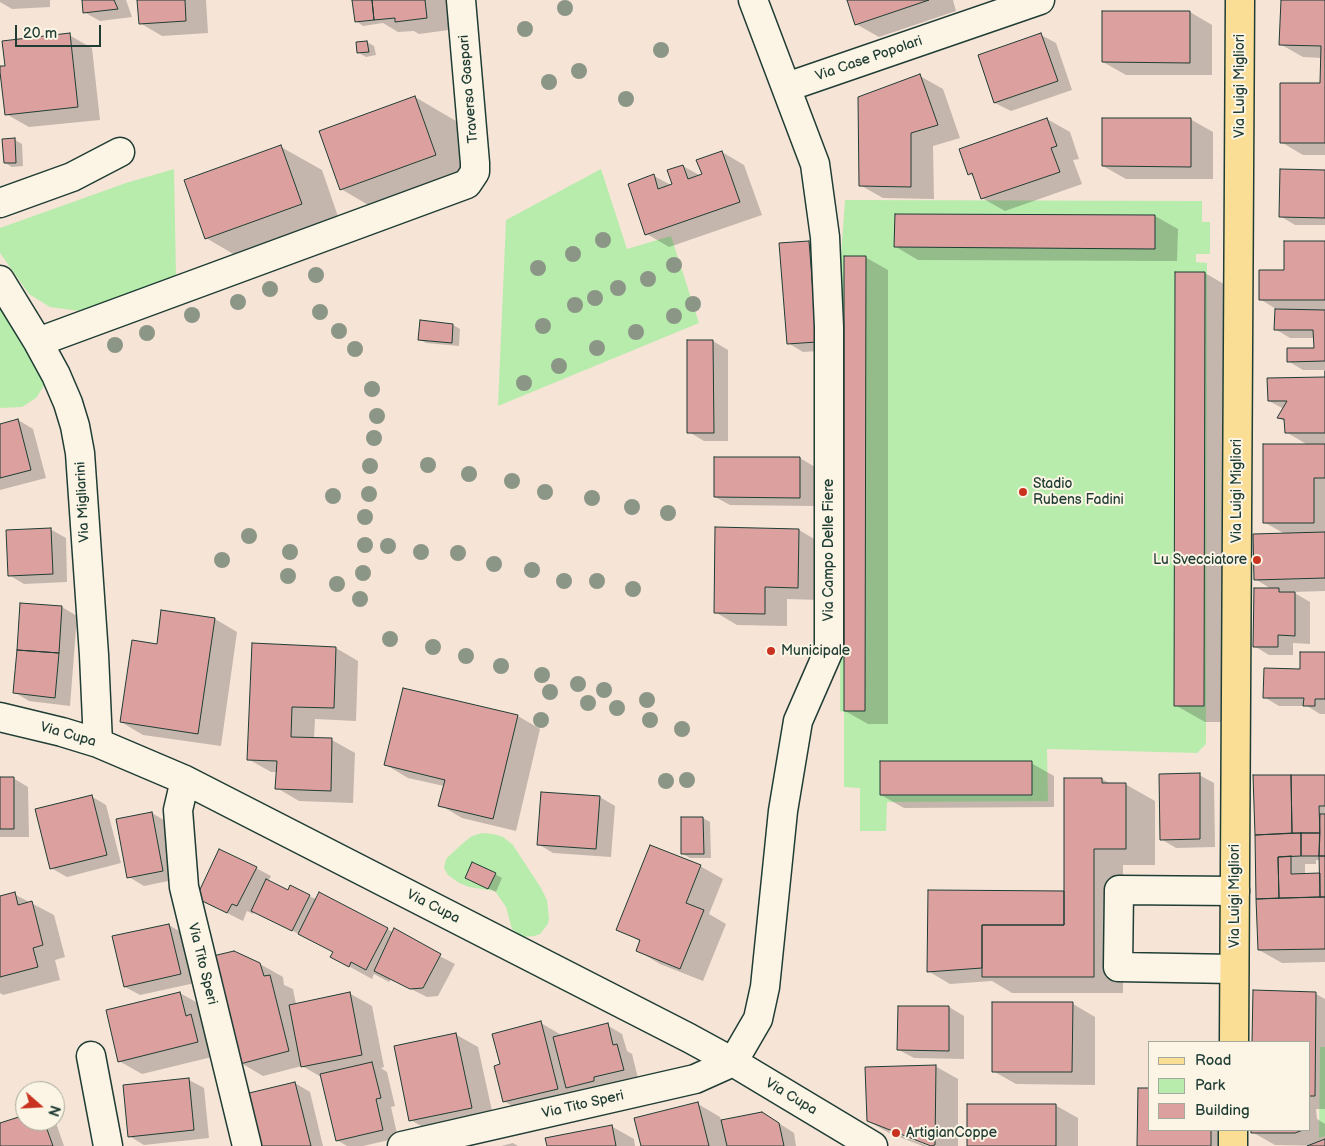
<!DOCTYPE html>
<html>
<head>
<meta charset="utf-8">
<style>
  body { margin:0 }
  #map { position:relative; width:1325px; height:1146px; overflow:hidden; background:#f6e4d7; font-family:"Balsamiq Sans",sans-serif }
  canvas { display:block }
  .legend { position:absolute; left:1148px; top:1041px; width:162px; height:90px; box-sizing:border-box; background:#fcf5e5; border:1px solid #a4ab9e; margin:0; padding:6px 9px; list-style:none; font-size:15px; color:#1f3d34 }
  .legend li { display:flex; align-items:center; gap:10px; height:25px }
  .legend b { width:25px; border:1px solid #a4ab9e }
  .north { position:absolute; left:15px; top:1081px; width:50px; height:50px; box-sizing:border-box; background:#fcf5e5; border:1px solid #a4ab9e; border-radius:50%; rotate:109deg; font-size:14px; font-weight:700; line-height:20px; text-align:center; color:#1f3d34 }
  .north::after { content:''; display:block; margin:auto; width:18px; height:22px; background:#c8321e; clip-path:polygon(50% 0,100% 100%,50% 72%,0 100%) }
  .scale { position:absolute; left:15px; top:25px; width:86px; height:22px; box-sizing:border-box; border:2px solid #1f3d34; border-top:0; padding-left:6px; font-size:15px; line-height:18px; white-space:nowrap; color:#1f3d34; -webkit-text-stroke:4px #fcf5e5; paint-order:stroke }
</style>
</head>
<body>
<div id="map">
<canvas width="1325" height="1146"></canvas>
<ul class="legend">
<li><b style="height:6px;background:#fbde96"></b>Road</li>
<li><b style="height:14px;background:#b8ecad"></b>Park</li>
<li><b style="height:14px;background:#dca19f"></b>Building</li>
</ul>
<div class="north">N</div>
<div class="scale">20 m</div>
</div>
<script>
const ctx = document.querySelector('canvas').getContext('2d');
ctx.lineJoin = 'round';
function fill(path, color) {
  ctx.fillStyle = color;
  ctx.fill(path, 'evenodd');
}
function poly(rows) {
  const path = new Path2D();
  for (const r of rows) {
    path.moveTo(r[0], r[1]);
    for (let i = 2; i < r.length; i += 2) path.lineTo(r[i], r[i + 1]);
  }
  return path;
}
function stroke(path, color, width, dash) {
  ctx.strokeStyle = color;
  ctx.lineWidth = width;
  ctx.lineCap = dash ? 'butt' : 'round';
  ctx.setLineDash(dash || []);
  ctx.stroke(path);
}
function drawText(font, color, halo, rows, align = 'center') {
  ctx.font = font + ' "Balsamiq Sans",sans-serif';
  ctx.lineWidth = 4;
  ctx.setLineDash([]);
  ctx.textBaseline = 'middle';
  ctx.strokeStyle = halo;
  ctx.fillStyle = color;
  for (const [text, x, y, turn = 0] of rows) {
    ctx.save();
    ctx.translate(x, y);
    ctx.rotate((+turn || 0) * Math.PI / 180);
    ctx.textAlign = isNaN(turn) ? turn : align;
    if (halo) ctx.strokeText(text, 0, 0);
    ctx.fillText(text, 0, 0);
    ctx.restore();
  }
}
const green = poly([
  [174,169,176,276,79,311,50,307,29,294,0,253,0,228,126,183],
  [601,169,627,249,671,236,699,323,498,406,506,220],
  [845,200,1202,201,1202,222,1210,222,1210,254,1196,254,1196,262,1207,263,1206,744,1197,753,1047,749,1048,801,887,802,886,831,860,831,860,788,844,787,844,712,840,711,841,257],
  [0,295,44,376,45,384,36,398,22,407,0,408],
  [482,833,493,834,503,837,513,845,541,888,547,900,549,918,548,924,540,934,534,936,522,937,512,929,506,907,495,891,469,887,459,883,448,875,444,868,446,859,463,843,472,836],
  [1320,1047,1325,1047,1325,1136,1319,1138]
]);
const shadow = poly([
  [0,0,50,0,50,7,12,9,0,2],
  [83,0,126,0,132,17,100,21,84,12],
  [139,0,206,0,208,33,162,36,140,23],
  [354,0,446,0,449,30,419,34,414,31,398,32,383,23,363,26,356,21],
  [848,0,953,0,956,11,879,37,856,24],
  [1282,0,1325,0,1325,155,1303,155,1281,142,1321,85,1322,58,1303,57,1280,44],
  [1190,12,1212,25,1212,75,1126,75,1103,62],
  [69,35,92,48,100,120,29,127,6,114,6,67],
  [1041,35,1056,43,1072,90,1011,111,995,103,979,56],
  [367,42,374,46,376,55,366,57,359,53],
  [920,76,943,89,960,138,933,146,934,199,883,198,860,185],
  [415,97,456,121,476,179,382,213,341,189],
  [1047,119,1070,132,1079,159,1073,160,1082,184,1005,211,982,198,975,177,969,174],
  [1190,119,1213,132,1213,179,1126,179,1103,166],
  [15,140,22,144,23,166,12,167,5,163],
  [281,147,322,170,342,228,247,262,206,238],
  [722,152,744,165,762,215,669,247,647,234,654,176,671,185,673,185,683,166,701,176],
  [1325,171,1325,225,1295,225,1280,216],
  [1155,216,1178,229,1177,261,918,260,896,247],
  [809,242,824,251,832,350,803,352,788,343,781,244],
  [1325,243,1325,370,1303,370,1288,361,1316,349,1315,338,1290,338,1275,329,1276,309,1260,299,1286,271],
  [865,257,888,270,888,724,868,724,845,711],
  [1205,273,1234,290,1233,722,1205,722,1175,705],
  [421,322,453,325,460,329,459,346,426,343,419,339],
  [713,341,728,350,728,441,704,441,689,432],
  [1325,378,1325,591,1293,592,1310,602,1310,644,1293,643,1293,655,1269,655,1254,646,1273,590,1255,579,1285,534,1264,522,1308,445,1286,432,1286,422,1279,418,1284,409,1269,401],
  [18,420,33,429,46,478,0,490,0,425],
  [800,458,815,467,815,506,730,505,715,497],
  [50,529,66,538,67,582,24,584,9,575],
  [799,530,821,543,820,600,787,599,787,626,737,625,715,612],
  [62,607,77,616,70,706,29,701,14,692],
  [215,619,237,632,221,746,143,735,121,722,158,645],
  [336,648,358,661,356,721,315,719,314,739,332,740,355,753,353,803,299,801,277,788,277,772,271,772,248,759],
  [1325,654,1325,714,1320,714,1307,706,1279,706,1264,697],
  [518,716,540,729,516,831,462,818,440,805,444,786,408,778,386,765],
  [1031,763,1054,776,1054,807,904,808,881,795],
  [1199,775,1214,783,1215,847,1176,848,1161,839],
  [1254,776,1325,776,1325,962,1282,963,1259,950],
  [1316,860,1321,860,1321,874,1305,875,1305,864,1316,864],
  [0,778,13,778,28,787,29,837,0,837],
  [1102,779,1111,784,1125,784,1155,801,1155,865,1123,865,1123,993,1012,993,992,981,950,984,928,971,1065,894],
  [91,796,106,805,121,863,67,877,51,868],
  [600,797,615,806,611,857,553,853,538,844],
  [152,813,167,822,178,879,144,886,129,877],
  [682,818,703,818,710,822,711,858,690,858,683,854],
  [700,866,723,879,709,914,726,924,703,981,660,964,638,951,641,942,618,929],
  [256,868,271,876,268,882,288,892,309,896,387,929,455,964,438,996,427,997,391,979,389,982,374,974,372,979,332,957,334,952,254,911,253,914,247,911,243,921,213,906],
  [495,874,502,878,496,892,474,882],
  [14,894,54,915,65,957,55,960,60,980,3,995,0,993,0,897],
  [169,925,184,934,195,983,140,995,125,987],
  [260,964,283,977,284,985,293,989,296,1004,349,993,372,1006,384,1067,381,1068,387,1072,395,1106,391,1107,398,1138,363,1146,347,1146,337,1140,323,1078,302,1066,263,1076,241,1063],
  [1254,991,1316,994,1325,999,1325,1109,1316,1109,1317,1119,1325,1124,1325,1146,1275,1145,1252,1132,1252,1130,1309,1130,1309,1042,1253,1042],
  [180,993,203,1006,220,1055,142,1074,119,1061],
  [1073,1004,1095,1017,1095,1085,1016,1084,993,1071],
  [899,1007,949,1007,964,1016,964,1059,914,1058,899,1050],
  [541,1023,563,1036,607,1025,622,1034,627,1051,632,1054,638,1078,526,1114,504,1101,501,1065],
  [455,1034,478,1047,494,1120,433,1133,411,1120],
  [935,1066,958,1079,958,1146,936,1146,889,1128,889,1131,928,1146,923,1146,891,1134,868,1121],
  [189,1080,204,1088,209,1138,144,1145,129,1136],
  [295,1083,310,1092,323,1146,258,1146],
  [698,1104,720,1117,722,1122,777,1122,794,1133,796,1146,642,1146],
  [1055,1105,1078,1118,1078,1146,968,1146],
  [25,1116,25,1121,55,1121,55,1120,64,1146,0,1146,0,1125],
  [611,1126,634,1139,635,1146,548,1146],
  [1149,1130,1234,1130,1234,1146,1138,1146],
  [513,1143,518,1146,501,1146]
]);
const building = poly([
  [82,0,114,0,118,9,83,13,82,0],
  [137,0,185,0,186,21,139,24,137,0],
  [352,0,372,0,374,20,355,22,352,0],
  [372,0,425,0,427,18,395,22,395,18,374,20,372,0],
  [847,0,929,0,855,25,847,0],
  [1281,0,1325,0,1325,143,1280,143,1280,83,1320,83,1321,46,1279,45,1281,0],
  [1102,11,1190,11,1190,63,1102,62,1102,11],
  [70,33,78,107,5,115,0,72,0,66,5,66,2,41,70,33],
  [1041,33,1058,81,994,103,978,55,1041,33],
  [367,41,369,52,357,53,356,42,367,41],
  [920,74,938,125,911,133,911,187,859,186,858,97,920,74],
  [415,96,436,155,340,190,319,131,415,96],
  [1047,118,1057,146,1051,148,1060,172,981,199,972,173,968,175,959,149,1047,118],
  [1102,118,1191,118,1191,167,1102,166,1102,118],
  [15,138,16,163,4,163,2,139,15,138],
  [281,145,302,204,205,239,184,180,281,145],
  [722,151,740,202,645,235,628,184,654,174,658,189,672,184,667,170,683,165,688,179,702,174,696,160,722,151],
  [1280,169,1325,170,1325,218,1279,217,1280,169],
  [895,214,1155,215,1155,249,894,247,895,214],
  [809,241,817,342,787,344,779,243,809,241],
  [1284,241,1325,241,1325,300,1259,300,1259,270,1284,270,1284,241],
  [844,256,866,256,865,711,844,711,844,256],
  [1175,272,1205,272,1204,706,1174,706,1175,272],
  [1275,309,1325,310,1325,361,1287,362,1287,348,1314,348,1313,330,1274,330,1275,309],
  [420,320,453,324,452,343,418,340,420,320],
  [687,340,713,340,714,433,687,433,687,340],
  [1325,371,1325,433,1285,433,1284,419,1277,418,1287,401,1268,401,1267,378,1325,377,1325,371],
  [18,419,31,470,0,478,0,424,18,419],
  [1263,444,1325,444,1325,478,1314,478,1314,523,1263,523,1263,444],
  [714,457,800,457,800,498,714,497,714,457],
  [715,527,799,529,798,588,765,587,765,614,714,613,715,527],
  [51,528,53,574,8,576,6,530,51,528],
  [1325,532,1325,578,1254,580,1253,534,1325,532],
  [1254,588,1279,588,1279,592,1295,592,1295,636,1278,635,1278,647,1253,647,1254,588],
  [20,603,62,606,59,653,17,650,20,603],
  [161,610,215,618,198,734,120,722,132,640,157,644,161,610],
  [252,643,336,647,334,708,292,707,291,737,332,738,331,791,275,789,277,761,247,760,252,643],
  [17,650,59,653,55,698,13,693,17,650],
  [1300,652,1325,652,1325,699,1315,699,1315,706,1303,706,1304,698,1263,698,1264,668,1300,669,1300,652],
  [403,688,518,715,493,819,438,806,445,780,384,765,403,688],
  [880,761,1032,761,1032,795,880,795,880,761],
  [1200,773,1200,839,1160,840,1159,774,1200,773],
  [1253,775,1291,775,1292,833,1255,835,1253,775],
  [1291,775,1325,775,1325,806,1319,806,1320,833,1292,833,1291,775],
  [0,777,14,777,14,829,0,829,0,777],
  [1064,778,1102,778,1102,783,1126,783,1126,849,1094,849,1094,977,982,977,982,925,1064,925,1064,778],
  [541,792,600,796,596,849,537,845,541,792],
  [92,795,107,855,50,869,35,809,92,795],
  [152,812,163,871,127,878,116,819,152,812],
  [1320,814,1325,814,1325,856,1319,856,1320,814],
  [681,817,703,817,704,854,681,854,681,817],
  [1301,833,1301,856,1278,857,1279,898,1256,899,1255,835,1301,833],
  [1301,833,1320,833,1319,856,1301,856,1301,833],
  [650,845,701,865,686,903,704,910,680,969,636,951,640,940,616,930,650,845],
  [219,849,257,867,237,906,232,904,227,913,196,898,219,849],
  [1291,856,1291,874,1320,873,1320,897,1279,898,1278,857,1291,856],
  [1319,856,1325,856,1325,897,1320,897,1319,856],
  [472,862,496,873,488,889,465,878,472,862],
  [266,879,288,890,290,885,310,895,292,931,251,911,266,879],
  [928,890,1064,891,1064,925,982,925,982,968,927,972,928,890],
  [15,892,18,905,32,901,43,945,33,948,38,967,0,977,0,896,15,892],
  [319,892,388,928,366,970,351,962,349,967,330,957,333,952,298,934,319,892],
  [1320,897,1325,897,1325,949,1258,950,1256,899,1320,897],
  [169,924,181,974,124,987,112,936,169,924],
  [394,928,441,954,423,988,410,989,374,971,394,928],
  [234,951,260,963,264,976,270,975,289,1051,240,1064,213,956,234,951],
  [1253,990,1316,992,1315,1096,1309,1096,1309,1042,1252,1042,1253,990],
  [180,992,186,1016,191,1014,198,1042,118,1062,106,1010,180,992],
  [350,992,362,1055,301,1067,289,1005,350,992],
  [992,1002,1073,1002,1072,1072,992,1072,992,1002],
  [898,1006,949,1006,949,1051,897,1050,898,1006],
  [541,1021,558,1089,503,1102,494,1066,500,1064,492,1034,541,1021],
  [608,1023,613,1045,617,1044,624,1070,594,1077,594,1081,566,1088,553,1037,608,1023],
  [456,1033,472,1108,409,1121,394,1046,456,1033],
  [372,1062,381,1098,376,1099,383,1130,336,1141,320,1074,372,1062],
  [936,1065,935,1145,931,1146,867,1121,865,1067,936,1065],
  [189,1078,194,1130,128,1137,123,1085,189,1078],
  [295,1082,311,1146,257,1146,245,1094,295,1082],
  [1138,1088,1149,1088,1149,1130,1211,1130,1211,1146,1137,1146,1138,1088],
  [698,1102,709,1146,641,1146,634,1118,698,1102],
  [967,1104,1056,1104,1056,1146,967,1146,967,1104],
  [762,1112,779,1123,784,1146,727,1146,721,1120,762,1112],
  [25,1115,25,1121,44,1121,53,1146,0,1146,0,1123,25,1115],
  [612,1125,616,1146,547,1146,545,1138,612,1125],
  [1251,1130,1303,1130,1295,1133,1251,1133,1251,1130],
  [1325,1139,1325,1146,1307,1146,1325,1139]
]);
const minor = poly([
  [787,87,1040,0],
  [0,203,72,177,120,152],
  [0,280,38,342,56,375,68,403,75,426,80,453,94,655,98,743],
  [38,342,467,184,475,172,475,163,461,0],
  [0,717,62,732,98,743,185,780,689,1038,733,1062,873,1146],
  [185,780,178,810,184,887,247,1146],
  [1234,969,1118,967,1119,890,1235,891],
  [91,1056,108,1146],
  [402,1146,695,1079,733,1062,758,1019,765,987,783,811,798,721,829,650,829,327,825,237,815,164,753,0]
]);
const major = poly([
  [1234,1042,1240,0],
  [1233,1146,1233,1130]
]);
const trees = [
  [565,8],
  [525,29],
  [661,50],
  [579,71],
  [549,82],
  [626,99],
  [603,240],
  [573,254],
  [674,265],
  [538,268],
  [316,275],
  [648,279],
  [618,288],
  [270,289],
  [595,298],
  [238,302],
  [693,304],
  [575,305],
  [320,312],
  [192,315],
  [674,316],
  [543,326],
  [339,331],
  [636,332],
  [147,333],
  [115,345],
  [597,348],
  [355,349],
  [559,366],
  [524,383],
  [372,389],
  [377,416],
  [374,438],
  [428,465],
  [370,466],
  [469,474],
  [512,481],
  [545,492],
  [369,494],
  [333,496],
  [592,498],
  [632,507],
  [668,513],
  [365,517],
  [249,536],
  [365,545],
  [388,546],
  [290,552],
  [421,552],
  [458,553],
  [222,560],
  [494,564],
  [532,570],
  [363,573],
  [288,576],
  [564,581],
  [597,581],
  [337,584],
  [633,589],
  [360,599],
  [390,639],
  [433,647],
  [466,656],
  [501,666],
  [542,675],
  [578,684],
  [604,690],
  [550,692],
  [647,700],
  [588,703],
  [617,708],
  [541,720],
  [650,720],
  [682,729],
  [687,780],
  [666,781]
];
const markers = [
  [1023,492,5,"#c8321e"],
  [1257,560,5,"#c8321e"],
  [771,651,5,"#c8321e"],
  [896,1133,5,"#c8321e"]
];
const streetNames = [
  ["Via Case Popolari",869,59,-19],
  ["Via Luigi Migliori",1240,86,-90],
  ["Traversa Gaspari",469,89,-95],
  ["Via Luigi Migliori",1237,491,-90],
  ["Via Migliarini",83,502,-93],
  ["Via Campo Delle Fiere",829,550,-90],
  ["Via Cupa",68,735,16],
  ["Via Luigi Migliori",1235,896,-90],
  ["Via Cupa",433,907,27],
  ["Via Tito Speri",202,964,76],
  ["Via Cupa",791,1097,31],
  ["Via Tito Speri",583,1105,-13]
];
const poiNames = [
  ["Stadio",1033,484],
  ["Rubens Fadini",1033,500],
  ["Lu Svecciatore",1247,560,"right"],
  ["Municipale",781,651],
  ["ArtigianCoppe",906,1133]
];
fill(green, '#b8ecad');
fill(shadow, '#0003');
fill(building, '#dca19f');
stroke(building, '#1f3d34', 1);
stroke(minor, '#1f3d34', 31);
stroke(major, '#1f3d34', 31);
stroke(minor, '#fcf5e5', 28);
stroke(major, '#fbde96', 28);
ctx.fillStyle = '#8c9687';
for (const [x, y] of trees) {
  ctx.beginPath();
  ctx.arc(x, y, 8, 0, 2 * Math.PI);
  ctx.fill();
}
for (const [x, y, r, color] of markers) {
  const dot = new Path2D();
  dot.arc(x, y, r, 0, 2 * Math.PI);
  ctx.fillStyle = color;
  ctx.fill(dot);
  stroke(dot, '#fcf5e5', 2);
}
drawText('14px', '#1f3d34', '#fcf5e5', streetNames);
drawText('14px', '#1f3d34', '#fcf5e5', poiNames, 'left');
</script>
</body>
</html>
